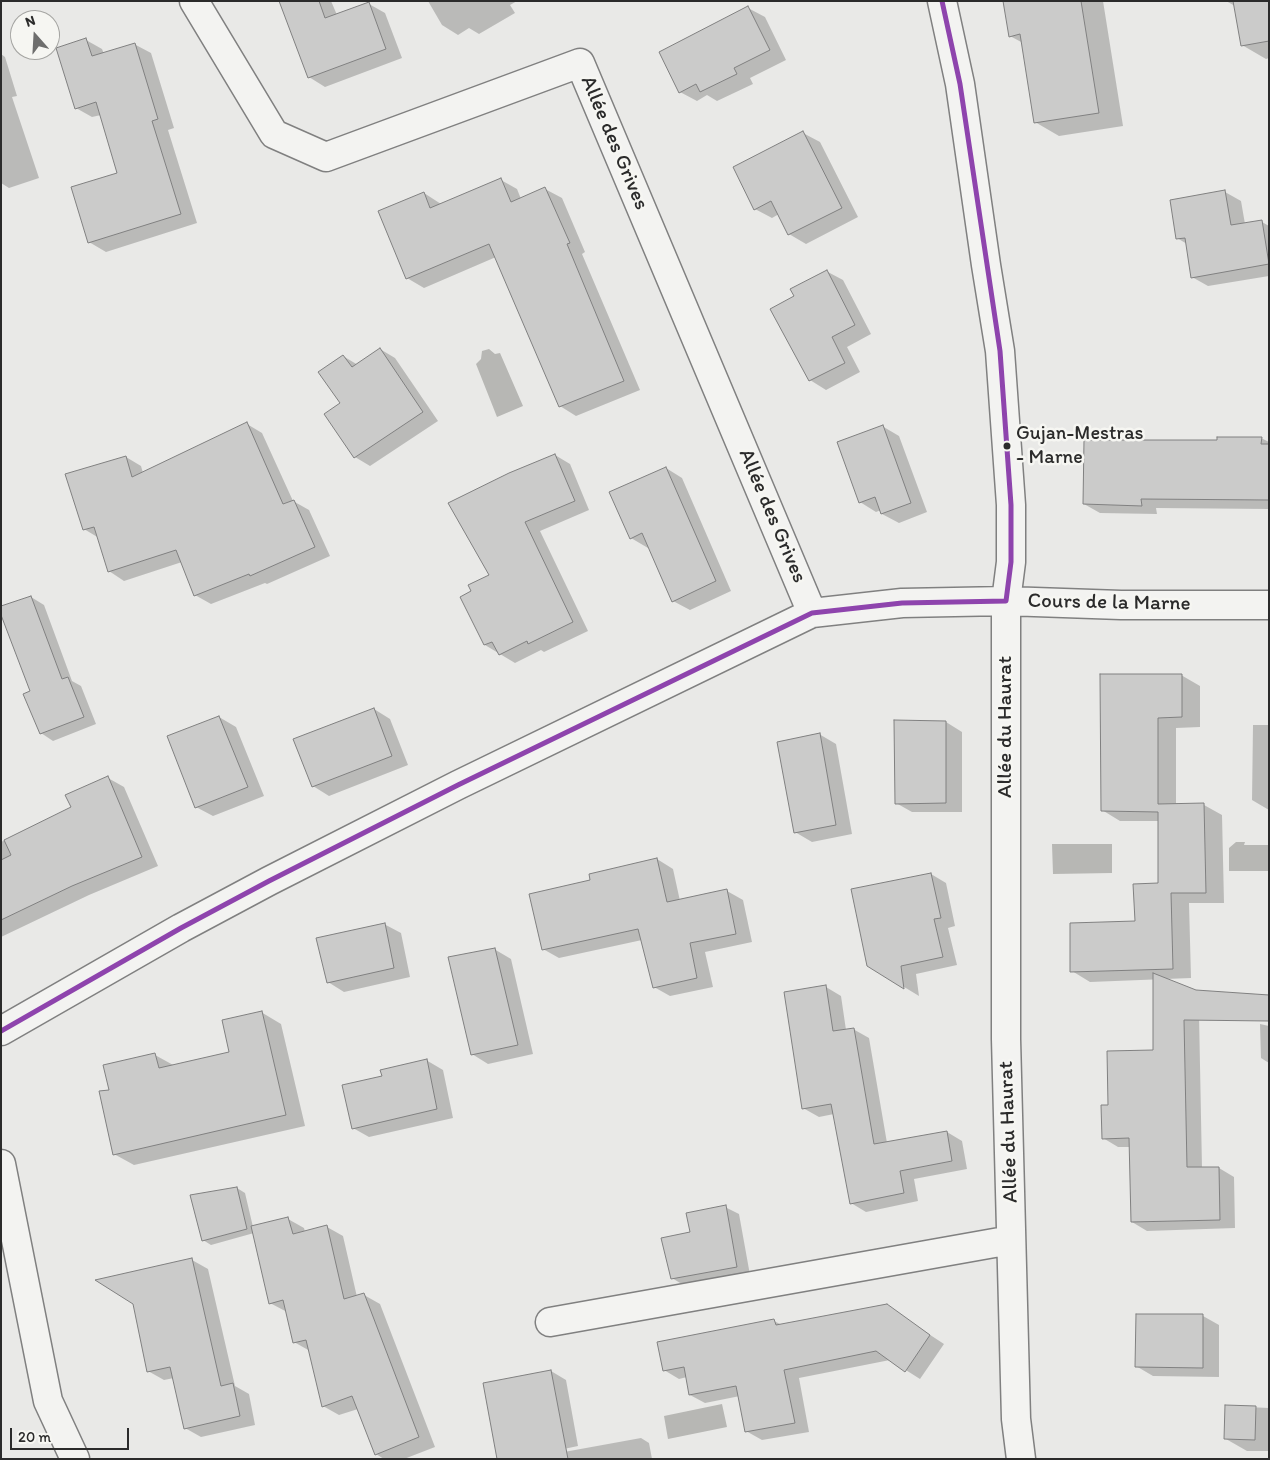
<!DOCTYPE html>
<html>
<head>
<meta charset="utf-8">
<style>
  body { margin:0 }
  #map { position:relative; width:1270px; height:1460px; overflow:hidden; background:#e9e9e7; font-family:Itim,sans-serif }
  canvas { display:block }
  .frame { position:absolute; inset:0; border:2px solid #2b2b2b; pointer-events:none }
  .north { position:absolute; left:10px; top:10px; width:50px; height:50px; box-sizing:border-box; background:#f6f6f2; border:1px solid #a5a5a2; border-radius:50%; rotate:341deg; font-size:14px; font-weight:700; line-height:20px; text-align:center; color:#2b2b2b }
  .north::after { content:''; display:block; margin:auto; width:18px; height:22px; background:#6e6e6d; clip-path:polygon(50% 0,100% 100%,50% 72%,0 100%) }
  .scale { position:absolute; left:10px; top:1428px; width:119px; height:22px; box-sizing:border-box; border:2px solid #2b2b2b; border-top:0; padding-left:6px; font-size:15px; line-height:18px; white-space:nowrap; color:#2b2b2b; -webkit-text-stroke:4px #f6f6f2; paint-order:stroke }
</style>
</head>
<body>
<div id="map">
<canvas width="1270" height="1460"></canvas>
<div class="frame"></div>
<div class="north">N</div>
<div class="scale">20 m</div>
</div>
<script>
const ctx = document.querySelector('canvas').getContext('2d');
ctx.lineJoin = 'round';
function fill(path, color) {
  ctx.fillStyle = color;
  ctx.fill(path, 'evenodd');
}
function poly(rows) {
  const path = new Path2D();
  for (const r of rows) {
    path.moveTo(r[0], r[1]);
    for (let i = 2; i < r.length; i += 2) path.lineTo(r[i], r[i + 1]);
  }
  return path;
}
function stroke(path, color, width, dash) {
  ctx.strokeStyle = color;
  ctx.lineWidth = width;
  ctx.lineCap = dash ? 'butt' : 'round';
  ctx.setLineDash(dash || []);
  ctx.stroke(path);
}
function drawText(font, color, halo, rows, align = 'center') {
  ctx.font = font + ' Itim,sans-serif';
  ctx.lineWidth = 5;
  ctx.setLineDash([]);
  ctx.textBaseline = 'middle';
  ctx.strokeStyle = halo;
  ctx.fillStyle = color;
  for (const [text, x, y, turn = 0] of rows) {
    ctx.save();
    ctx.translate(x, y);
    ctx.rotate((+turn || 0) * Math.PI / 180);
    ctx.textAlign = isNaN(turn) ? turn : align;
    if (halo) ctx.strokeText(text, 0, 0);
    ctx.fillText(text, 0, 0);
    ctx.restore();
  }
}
const water = poly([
  [489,349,495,354,500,353,523,406,497,417,476,364,481,359,482,351],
  [1236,842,1245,842,1244,845,1269,845,1269,871,1229,871,1229,848],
  [1052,844,1112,844,1112,873,1053,874],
  [722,1404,727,1427,668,1439,664,1416]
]);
const shadow = poly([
  [281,1,331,1,337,15,369,4,385,13,402,58,325,87,309,77],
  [428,1,517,1,510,5,515,13,479,34,469,28,458,35,442,25],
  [1005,1,1103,1,1123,126,1059,136,1035,122,1023,43,1010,36],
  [1226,1,1269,1,1269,58,1266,59,1242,45,1235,6],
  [748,8,765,17,786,60,750,78,753,84,717,101,707,95,697,101,680,92],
  [86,40,102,49,104,54,134,44,151,53,174,128,168,130,197,223,106,252,89,242,119,173,101,115,92,117,76,108],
  [1,54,5,57,17,96,12,97,39,178,9,188,1,183],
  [803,133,820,142,858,217,806,244,789,234,779,214,772,218,755,209],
  [501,180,517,189,521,199,545,189,562,198,585,252,582,254,640,390,576,416,560,406,496,257,424,288,407,278,424,193,441,204],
  [1225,192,1241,201,1245,224,1262,222,1269,226,1269,276,1208,286,1192,277,1187,244,1177,238],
  [826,271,843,280,871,334,847,347,860,372,826,390,810,380,795,297],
  [380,349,395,358,438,421,370,466,355,457,342,404,343,356,358,365],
  [247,424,262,433,293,501,309,510,330,556,267,584,265,583,211,604,195,595,182,562,124,581,109,571,99,538,84,529,126,457,141,466,143,473],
  [882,426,899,436,927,512,899,523,882,514,881,510,876,512,860,502],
  [1261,438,1269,442,1269,509,1156,508,1157,514,1100,513,1084,504,1218,441],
  [555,455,570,464,589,510,540,531,588,631,544,652,541,650,515,663,485,645,461,597,472,591,491,575],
  [666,468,682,478,731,591,690,610,673,601,649,547,648,548,631,538,611,492],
  [31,597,44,605,72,681,81,686,96,724,53,741,41,733,32,692],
  [1181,675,1200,686,1200,727,1176,728,1176,805,1204,805,1222,815,1224,903,1189,903,1191,978,1090,982,1072,971,1136,922,1159,885,1159,821,1120,821,1102,810],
  [374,709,390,719,408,765,329,796,313,786],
  [219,717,236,727,264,796,213,816,196,807],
  [946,722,962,732,962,812,912,812,896,803],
  [1253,725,1269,725,1269,810,1252,800],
  [819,734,836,744,852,834,812,842,795,832],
  [108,778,124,787,158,866,89,895,1,937,1,842,72,808],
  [657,859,673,869,680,901,727,891,743,900,752,942,705,952,713,987,670,996,654,987,642,940,559,958,543,949,592,881],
  [931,874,946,883,955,926,948,928,957,965,916,974,919,996,868,965],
  [384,924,401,933,410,977,344,992,328,982],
  [494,949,511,959,533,1054,488,1064,472,1054],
  [826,987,841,996,846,1030,853,1029,869,1038,887,1143,947,1132,962,1141,967,1169,914,1179,918,1201,866,1212,851,1203,834,1114,819,1117,803,1108],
  [1154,998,1199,1014,1202,1168,1219,1168,1234,1177,1235,1228,1147,1231,1132,1222,1130,1147,1118,1147,1103,1138,1109,1106,1154,1051],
  [261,1012,281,1024,305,1126,134,1165,114,1154,110,1090,155,1055,175,1066,231,1053],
  [1260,1024,1269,1026,1269,1063,1261,1058],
  [426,1060,443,1070,453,1118,369,1137,353,1128,384,1077],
  [237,1188,245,1193,253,1227,288,1219,304,1228,305,1232,327,1227,343,1236,357,1297,364,1295,380,1304,435,1447,404,1459,384,1459,376,1454,358,1409,339,1415,323,1406,310,1351,294,1342,287,1312,270,1303,254,1233,211,1245,203,1240],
  [725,1207,739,1214,750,1275,685,1286,672,1278,691,1233],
  [192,1260,208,1269,235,1386,249,1394,255,1425,201,1437,185,1428,174,1378,164,1380,148,1371],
  [886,1306,944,1344,920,1379,890,1360,799,1378,809,1432,762,1440,746,1431,740,1396,705,1403,690,1395,687,1377,679,1379,664,1370,774,1321,782,1325],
  [1203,1316,1219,1325,1219,1377,1153,1376,1136,1366],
  [551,1371,566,1380,578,1446,516,1459],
  [1226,1406,1269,1408,1269,1451,1247,1451,1226,1439],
  [641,1438,649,1443,652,1459,565,1459,564,1452]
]);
const building = poly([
  [279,1,319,1,325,18,369,2,386,49,308,78,279,1],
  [1003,1,1081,1,1099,113,1034,123,1020,34,1009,37,1003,1],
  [1233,1,1269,1,1269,41,1241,46,1233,1],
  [748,6,770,50,734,68,737,74,700,92,696,84,679,93,659,52,748,6],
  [86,38,92,56,135,43,158,119,152,121,181,214,88,243,71,187,117,173,96,102,75,109,56,48,86,38],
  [803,131,842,208,788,235,771,201,754,210,733,167,803,131],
  [501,178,511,202,545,187,570,243,567,244,624,381,559,407,489,244,406,279,378,211,424,192,430,208,501,178],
  [1225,190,1231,225,1262,220,1269,264,1191,278,1185,238,1176,239,1170,200,1225,190],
  [827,270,855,325,832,337,845,363,809,381,770,309,794,296,790,289,827,270],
  [380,348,423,412,354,458,324,414,340,403,318,372,343,355,352,367,380,348],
  [247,422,283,504,294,500,315,547,250,576,249,574,194,596,176,550,108,572,94,527,83,530,65,474,126,456,132,477,247,422],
  [883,425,911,503,881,514,875,497,859,503,837,442,883,425],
  [1217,437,1262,437,1261,444,1269,444,1269,500,1141,499,1142,506,1083,504,1084,440,1217,440,1217,437],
  [555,454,575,501,525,522,573,622,528,644,527,641,499,655,492,642,484,645,460,597,471,591,468,585,489,575,448,503,509,473,555,454],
  [666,467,716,581,672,602,642,533,630,539,609,492,666,467],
  [31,596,62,679,68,677,84,717,40,734,23,694,30,691,1,615,1,606,31,596],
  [1100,674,1182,674,1182,717,1158,718,1158,804,1204,803,1206,893,1171,893,1173,969,1070,972,1070,923,1135,921,1133,884,1158,883,1158,812,1101,811,1100,674],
  [374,708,392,756,312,787,293,739,374,708],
  [219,716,248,787,195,808,167,736,219,716],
  [894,720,946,721,946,803,895,804,894,720],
  [820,733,836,825,794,833,777,742,820,733],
  [108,776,142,857,72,886,1,920,1,860,11,855,4,840,71,807,65,795,108,776],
  [657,858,667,902,727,889,736,934,690,943,697,978,653,988,638,929,542,950,529,894,590,880,589,874,657,858],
  [931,873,941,918,934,919,943,957,901,966,904,989,867,966,851,889,931,873],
  [385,923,394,968,327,983,316,938,385,923],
  [495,948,518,1045,471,1055,448,957,495,948],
  [1153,973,1196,990,1269,995,1269,1021,1184,1020,1187,1167,1219,1167,1220,1220,1131,1222,1129,1138,1102,1139,1101,1105,1108,1105,1107,1051,1153,1050,1153,973],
  [826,985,833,1031,854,1028,874,1144,947,1131,952,1161,900,1171,904,1193,850,1204,831,1104,802,1109,784,992,826,985],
  [262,1011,286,1115,113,1155,99,1091,109,1090,103,1065,155,1053,159,1068,229,1052,222,1020,262,1011],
  [427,1059,437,1109,352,1129,342,1085,382,1076,380,1070,427,1059],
  [237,1187,247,1229,202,1241,190,1195,237,1187],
  [726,1205,737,1267,671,1279,661,1238,690,1232,686,1213,726,1205],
  [288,1217,293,1234,327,1225,344,1299,364,1293,419,1437,375,1455,352,1396,322,1407,306,1340,293,1343,283,1300,269,1304,251,1226,288,1217],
  [192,1258,221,1386,233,1383,240,1416,184,1429,170,1367,147,1372,133,1304,95,1280,192,1258],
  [887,1304,930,1335,905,1372,876,1351,784,1370,795,1423,745,1432,736,1386,689,1395,684,1367,663,1371,657,1342,774,1319,776,1325,887,1304],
  [1136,1314,1203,1314,1203,1368,1135,1367,1136,1314],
  [551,1370,568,1459,497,1459,483,1383,551,1370],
  [1225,1405,1256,1406,1255,1440,1224,1439,1225,1405]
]);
const minor = poly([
  [194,1,274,134,326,157,580,63,812,613],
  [942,1,960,84,986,265,1000,351,1011,505,1011,562,1006,601,1006,1039,1016,1419,1021,1459],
  [1,1031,181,928,269,881,458,785,812,613,902,603,1006,601,1121,605,1269,605],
  [1,1164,48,1401,75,1459],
  [550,1322,1011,1240]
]);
const bus1 = poly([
  [1,1031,181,928,269,881,458,785,812,613,902,603,1006,601,1011,562,1011,505,1000,351,960,84,942,1]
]);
const markers = [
  [1007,446,4.5,"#2b2b2b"]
];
const busNames = [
  ["Gujan-Mestras",1016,434],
  ["- Marne",1016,458]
];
const streetNames = [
  ["Allée des Grives",614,143,67],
  ["Allée des Grives",772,516,67],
  ["Cours de la Marne",1109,603,1],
  ["Allée du Haurat",1006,727,-90],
  ["Allée du Haurat",1009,1132,-92]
];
fill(water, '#b7b7b4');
fill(shadow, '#0003');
fill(building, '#cbcbca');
stroke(building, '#808080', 1);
stroke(minor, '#808080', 31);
stroke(minor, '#f3f3f1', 28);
stroke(bus1, '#8e44ad', 5);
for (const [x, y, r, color] of markers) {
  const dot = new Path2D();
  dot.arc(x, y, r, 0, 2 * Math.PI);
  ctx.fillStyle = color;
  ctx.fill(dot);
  stroke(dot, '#f6f6f2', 2);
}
drawText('20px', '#2b2b2b', '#f6f6f2', busNames, 'left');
drawText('21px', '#2b2b2b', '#f6f6f2', streetNames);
</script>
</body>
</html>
